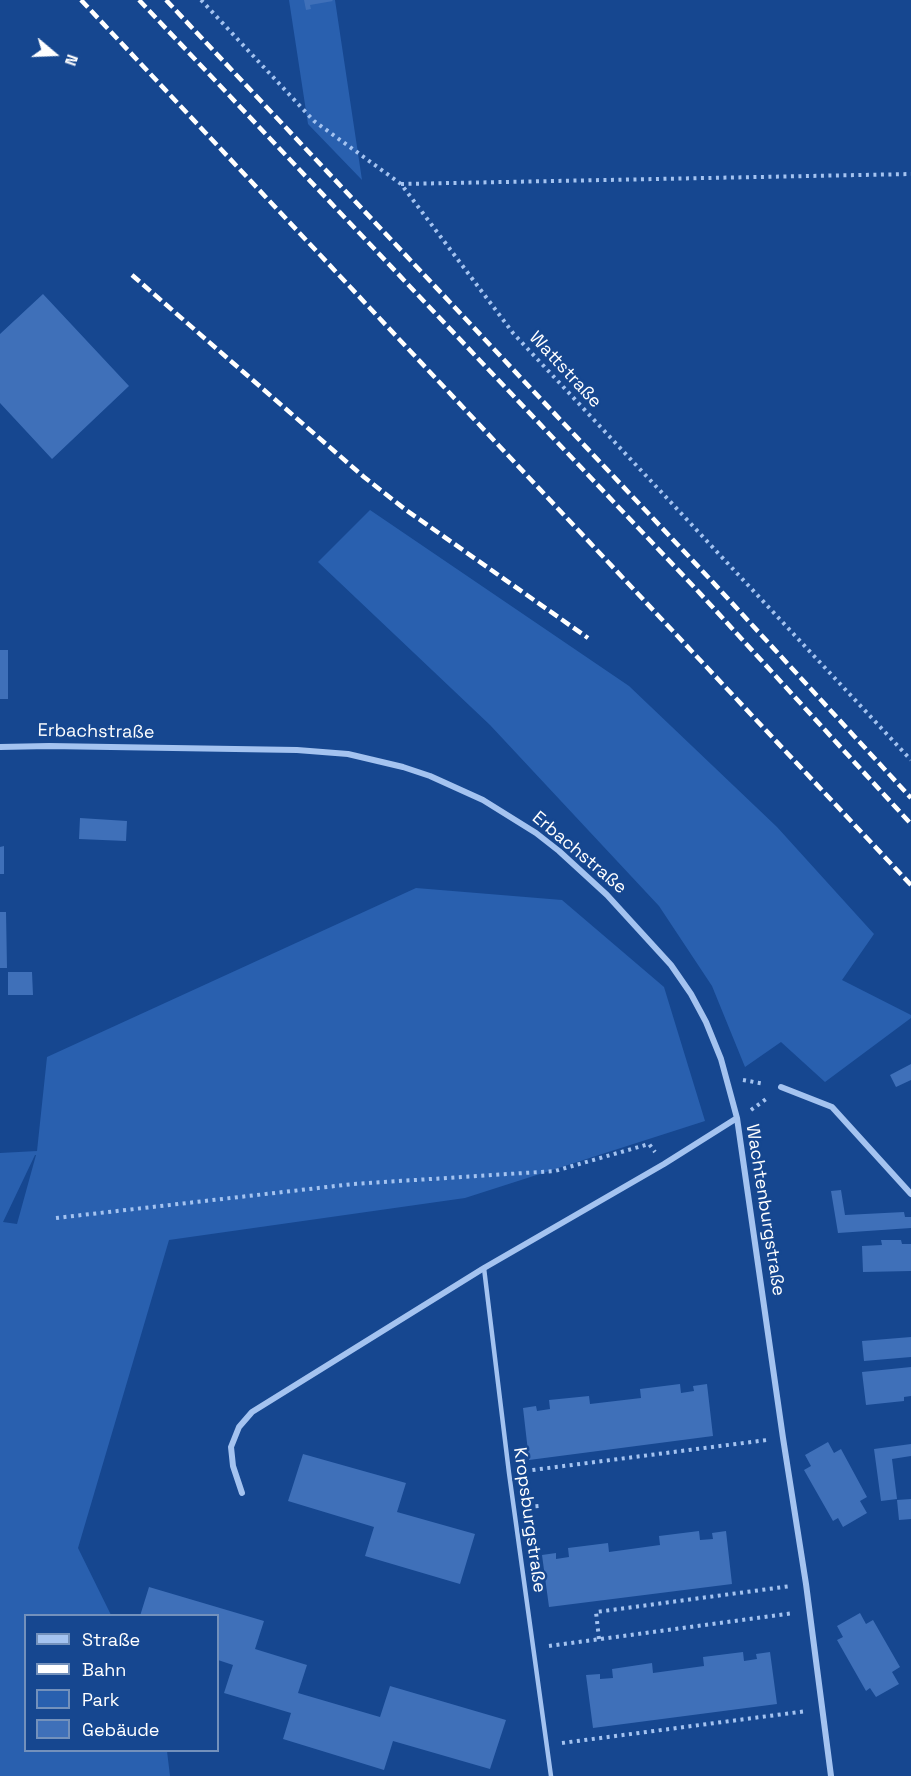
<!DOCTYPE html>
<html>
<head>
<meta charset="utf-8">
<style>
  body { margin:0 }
  #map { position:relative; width:911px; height:1776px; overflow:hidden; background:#164790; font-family:"Space Grotesk",sans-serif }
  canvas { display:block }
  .legend { position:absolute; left:24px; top:1614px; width:195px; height:138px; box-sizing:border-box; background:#164790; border:2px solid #7391bc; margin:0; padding:8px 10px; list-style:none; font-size:18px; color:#fff }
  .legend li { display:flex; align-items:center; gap:12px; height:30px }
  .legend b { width:30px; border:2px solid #7391bc }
  .north { position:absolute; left:24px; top:24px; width:60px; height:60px; -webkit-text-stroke:4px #164790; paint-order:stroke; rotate:109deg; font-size:16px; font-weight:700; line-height:24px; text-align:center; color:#fff }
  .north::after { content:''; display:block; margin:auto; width:21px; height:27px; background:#fff; clip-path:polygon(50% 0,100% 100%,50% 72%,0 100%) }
</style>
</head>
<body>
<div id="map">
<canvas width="911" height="1776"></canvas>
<ul class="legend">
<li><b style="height:8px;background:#a4c3f0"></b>Straße</li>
<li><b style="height:8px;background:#fff"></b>Bahn</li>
<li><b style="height:16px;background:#2960af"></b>Park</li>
<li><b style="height:16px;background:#3f70b9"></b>Gebäude</li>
</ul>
<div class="north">N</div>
</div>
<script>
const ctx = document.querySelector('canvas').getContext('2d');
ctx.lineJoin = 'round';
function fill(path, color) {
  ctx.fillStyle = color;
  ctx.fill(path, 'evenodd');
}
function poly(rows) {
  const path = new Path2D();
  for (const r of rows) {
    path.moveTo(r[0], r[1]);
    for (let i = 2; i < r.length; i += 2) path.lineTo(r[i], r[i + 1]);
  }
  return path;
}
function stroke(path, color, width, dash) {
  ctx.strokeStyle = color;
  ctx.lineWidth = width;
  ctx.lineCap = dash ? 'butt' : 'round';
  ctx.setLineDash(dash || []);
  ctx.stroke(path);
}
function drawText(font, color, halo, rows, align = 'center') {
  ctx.font = font + ' "Space Grotesk",sans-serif';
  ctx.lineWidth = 5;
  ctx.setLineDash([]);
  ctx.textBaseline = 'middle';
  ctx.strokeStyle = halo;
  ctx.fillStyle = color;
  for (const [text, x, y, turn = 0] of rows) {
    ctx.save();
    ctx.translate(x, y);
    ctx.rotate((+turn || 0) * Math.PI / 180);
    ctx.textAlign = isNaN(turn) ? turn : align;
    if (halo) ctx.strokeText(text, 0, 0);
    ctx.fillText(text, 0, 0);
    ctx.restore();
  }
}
const green = poly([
  [289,0,335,0,362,180,308,124],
  [370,510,629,686,777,827,874,934,842,980,911,1015,911,1018,825,1082,781,1042,745,1067,712,986,659,906,490,725,318,562],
  [416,888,562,900,664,987,705,1121,465,1198,169,1240,78,1548,111,1615,26,1616,26,1750,167,1751,170,1776,0,1776,0,1153,37,1151,47,1057],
  [36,1155,17,1224,3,1222,35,1155]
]);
const building = poly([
  [304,0,332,0,333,1,310,5,311,9,306,10],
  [43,294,129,386,52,459,0,403,0,334],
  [0,650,8,650,8,699,0,699],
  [80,818,127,821,126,841,79,839],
  [4,846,4,874,0,874,0,847],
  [0,912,6,912,7,968,0,968],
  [8,972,32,972,33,995,8,995],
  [911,1064,911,1080,896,1087,890,1075],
  [841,1190,845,1215,904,1212,905,1217,911,1217,911,1228,838,1233,831,1191],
  [881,1240,901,1240,902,1244,911,1244,911,1271,863,1272,862,1246,882,1245],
  [911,1337,911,1357,864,1361,862,1341],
  [911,1367,911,1396,904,1397,904,1401,866,1405,862,1372],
  [680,1384,681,1393,694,1391,693,1386,707,1384,713,1436,529,1460,523,1408,536,1406,537,1411,550,1409,549,1400,589,1396,590,1404,641,1398,640,1389],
  [828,1442,834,1453,841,1449,867,1497,860,1501,867,1513,843,1527,838,1518,833,1521,804,1470,811,1466,805,1455],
  [911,1444,911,1456,892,1459,897,1499,881,1501,874,1449],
  [303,1454,406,1483,397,1512,475,1534,460,1584,365,1556,374,1527,288,1501],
  [911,1499,911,1519,899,1520,897,1500],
  [699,1531,700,1540,713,1539,712,1533,726,1531,732,1584,549,1607,542,1555,556,1553,556,1559,569,1557,568,1548,608,1543,609,1552,660,1545,659,1536],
  [149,1587,264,1621,255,1649,307,1665,298,1693,380,1717,390,1686,506,1720,490,1769,393,1741,384,1770,283,1739,291,1713,224,1693,233,1665,218,1660,218,1616,140,1616],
  [860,1613,866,1624,873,1620,900,1667,892,1672,899,1684,876,1697,870,1688,866,1691,837,1640,843,1637,837,1626],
  [743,1652,744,1661,757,1659,756,1654,770,1652,777,1704,593,1728,586,1675,600,1674,600,1679,613,1678,612,1669,652,1663,653,1673,704,1666,703,1657]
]);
const path = poly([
  [201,0,314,121,401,184,513,333,911,760],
  [401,184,911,174],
  [743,1080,765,1084],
  [751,1110,769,1097],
  [56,1218,353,1184,555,1171,649,1144,655,1152],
  [525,1471,767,1440],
  [528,1507,539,1506],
  [599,1639,596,1612,791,1586],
  [549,1646,794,1613],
  [562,1743,807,1711]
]);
const lane = poly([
  [484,1268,509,1473,551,1776]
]);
const street = poly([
  [0,747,49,746,297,750,348,754,403,767,430,776,483,800,536,833,559,851,607,895,671,965,691,994,706,1022,721,1059,737,1118,783,1438,806,1584,831,1776],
  [781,1087,832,1107,911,1194],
  [242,1493,233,1466,231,1447,239,1427,252,1412,484,1268,664,1164,737,1118]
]);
const rail = poly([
  [81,0,911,885],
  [139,0,696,589,911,824],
  [166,0,709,578,911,798],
  [132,275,364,477,406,510,588,638]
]);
const streetNames = [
  ["Wattstraße",565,370,47],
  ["Erbachstraße",96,732,1],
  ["Erbachstraße",579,853,40],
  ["Wachtenburgstraße",765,1210,81],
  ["Kropsburgstraße",529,1520,82]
];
fill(green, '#2960af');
fill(building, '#3f70b9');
stroke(path, '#a4c3f0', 4, [3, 4.5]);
stroke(lane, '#a4c3f0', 4.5);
stroke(street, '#a4c3f0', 6);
stroke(rail, '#fff', 4.5, [10, 4.5]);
drawText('18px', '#fff', '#164790', streetNames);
</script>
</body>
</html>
